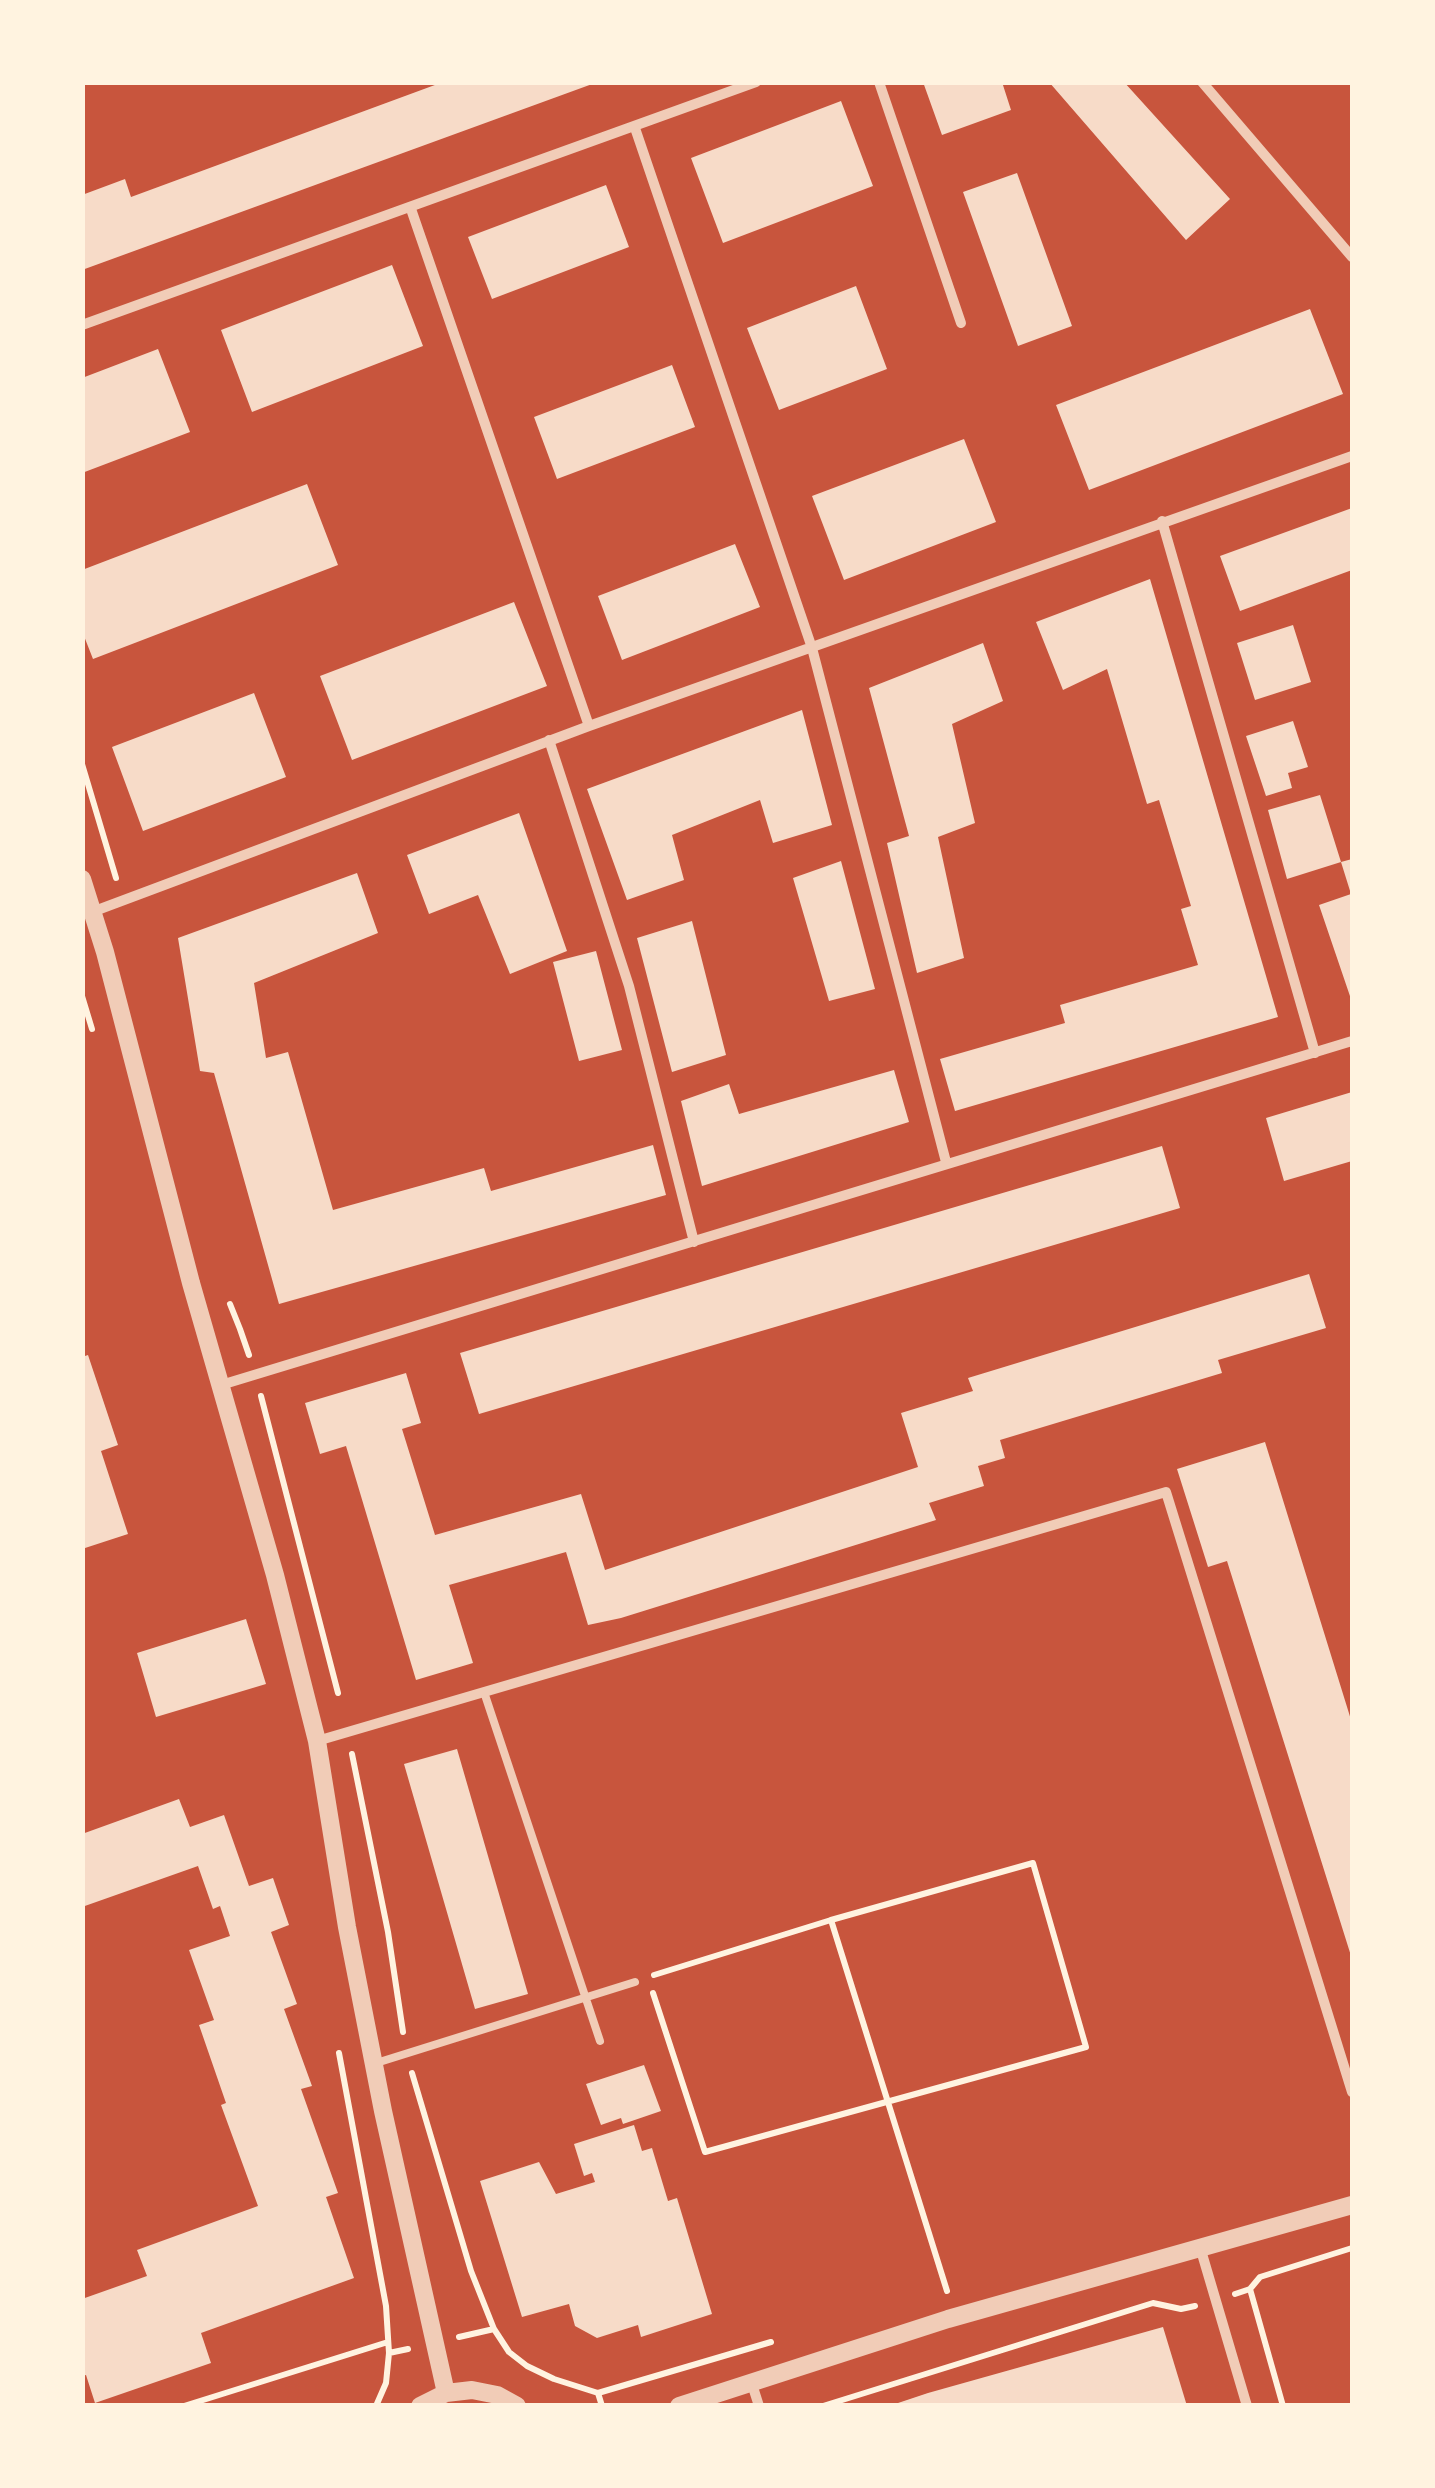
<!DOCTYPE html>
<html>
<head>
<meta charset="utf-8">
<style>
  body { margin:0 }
  #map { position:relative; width:1435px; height:2488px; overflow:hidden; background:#c8553d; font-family:"DejaVu Sans",sans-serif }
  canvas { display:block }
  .frame { position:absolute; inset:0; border:85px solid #fff3e0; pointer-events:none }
</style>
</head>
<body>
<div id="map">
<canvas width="1435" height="2488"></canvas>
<div class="frame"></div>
</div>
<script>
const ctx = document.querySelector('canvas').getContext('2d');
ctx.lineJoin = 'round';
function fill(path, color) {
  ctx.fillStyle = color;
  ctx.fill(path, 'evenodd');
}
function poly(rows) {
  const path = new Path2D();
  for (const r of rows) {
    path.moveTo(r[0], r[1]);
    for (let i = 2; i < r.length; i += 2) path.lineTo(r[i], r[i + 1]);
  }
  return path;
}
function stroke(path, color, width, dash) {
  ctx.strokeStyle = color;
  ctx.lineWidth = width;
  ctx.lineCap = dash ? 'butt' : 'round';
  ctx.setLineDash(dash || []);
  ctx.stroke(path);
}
const building = poly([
  [443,82,595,83,82,270,82,195,125,179,131,197],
  [923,82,1002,82,1011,110,942,135],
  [1049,82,1124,82,1230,199,1186,240],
  [841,101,873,186,723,243,691,158],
  [1017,173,1072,326,1018,346,963,192],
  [606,185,629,247,492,299,468,237],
  [392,265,423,346,252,412,221,330],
  [856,286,887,369,779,410,747,328],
  [1310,309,1343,394,1089,490,1056,405],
  [158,349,190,432,82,473,82,378],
  [672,365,695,427,557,479,534,417],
  [964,439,996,522,844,580,812,496],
  [307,484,338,565,93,659,82,631,82,570],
  [1352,508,1352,570,1240,611,1220,556],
  [735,544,760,607,622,660,598,596],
  [1150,579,1278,1017,955,1111,940,1059,1065,1023,1060,1005,1198,965,1181,909,1191,906,1159,800,1147,804,1107,669,1063,690,1036,622],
  [514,602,547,686,352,760,320,676],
  [1293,625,1311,682,1255,700,1237,643],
  [983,643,1003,701,952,724,975,823,938,837,964,958,917,973,887,843,909,836,869,688],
  [254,693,286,777,143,831,112,747],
  [802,710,832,825,773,843,760,800,672,835,684,880,627,900,587,789],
  [1293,721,1308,767,1288,773,1292,788,1266,796,1246,736],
  [1320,795,1341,862,1287,879,1268,810],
  [519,813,567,951,510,974,478,895,429,914,407,855],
  [1352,859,1352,1002,1319,905,1351,894,1341,862],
  [841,861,875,989,829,1001,793,878],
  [357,873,378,933,254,983,266,1058,288,1052,333,1210,484,1168,491,1191,653,1145,666,1195,279,1304,214,1073,200,1071,178,938],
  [692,921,726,1055,672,1072,637,938],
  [596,951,622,1050,579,1061,553,962],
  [894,1070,909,1122,702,1186,681,1101,729,1084,739,1114],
  [1352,1092,1352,1161,1284,1181,1266,1118],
  [1162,1146,1180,1208,479,1414,460,1353],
  [1309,1274,1326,1328,1218,1360,1222,1373,1000,1440,1005,1458,978,1466,984,1486,929,1503,936,1520,621,1618,588,1625,566,1552,449,1585,473,1663,416,1680,346,1446,320,1454,305,1403,406,1373,421,1423,402,1429,435,1535,581,1494,605,1570,918,1467,901,1413,973,1391,968,1378],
  [88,1355,118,1445,101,1451,128,1534,82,1549,82,1357],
  [1265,1442,1352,1723,1352,1959,1227,1561,1208,1567,1177,1469],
  [246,1619,266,1684,156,1717,137,1653],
  [457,1749,528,1994,475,2009,404,1764],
  [179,1799,190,1827,224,1815,249,1886,273,1878,289,1925,271,1932,297,2004,284,2009,312,2086,301,2089,338,2193,326,2197,354,2278,201,2333,211,2363,95,2403,86,2375,82,2376,82,2299,147,2276,137,2250,258,2206,221,2105,226,2103,199,2025,214,2020,189,1950,230,1936,220,1906,213,1909,198,1866,82,1907,82,1834],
  [644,2065,661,2111,623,2124,621,2118,601,2125,586,2084],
  [634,2125,642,2151,652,2148,668,2201,677,2198,712,2314,641,2337,638,2325,597,2338,575,2326,569,2304,522,2317,480,2181,539,2162,556,2194,595,2182,592,2173,584,2176,574,2144],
  [1163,2327,1187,2406,889,2406,928,2393]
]);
const path = poly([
  [82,764,116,878],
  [82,996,92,1029],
  [230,1304,240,1329],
  [240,1329,249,1355],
  [261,1396,338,1693],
  [352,1754,388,1932,403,2032],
  [654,1975,831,1920,947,2291],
  [653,1993,705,2152,1086,2047,1033,1863,831,1920],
  [339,2053,386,2306,389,2353],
  [412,2073,471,2271,494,2329],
  [1250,2289,1283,2406],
  [1235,2294,1250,2289,1260,2277,1352,2248],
  [459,2337,494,2329,509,2352,527,2366,554,2379,598,2393,771,2342],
  [598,2393,602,2406],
  [184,2406,388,2342],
  [376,2406,386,2383,389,2353,408,2349],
  [823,2406,1153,2303,1181,2309,1195,2306]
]);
const service = poly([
  [484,1692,600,2041],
  [373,2064,635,1982]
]);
const minor = poly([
  [879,82,961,323],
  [1202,82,1352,257],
  [635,128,812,648,946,1162],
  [411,209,589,726],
  [82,325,756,82],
  [1162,521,1315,1053],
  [549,740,629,986,694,1242],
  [92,912,589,726,1352,456],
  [221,1385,1352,1041],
  [317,1741,1166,1492,1352,2092],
  [1200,2247,1247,2406],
  [751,2381,759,2406]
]);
const tertiary = poly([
  [82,879,105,952,191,1283,275,1575,317,1741,347,1927,383,2111,446,2393],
  [420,2406,446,2393,472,2390,497,2395,517,2406],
  [679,2406,948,2319,1352,2205]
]);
fill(building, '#f7dbc8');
stroke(path, '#fff3e0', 6);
stroke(service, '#f1ccb7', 8);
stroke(minor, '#f1ccb7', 10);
stroke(tertiary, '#f1ccb7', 18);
</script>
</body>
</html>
